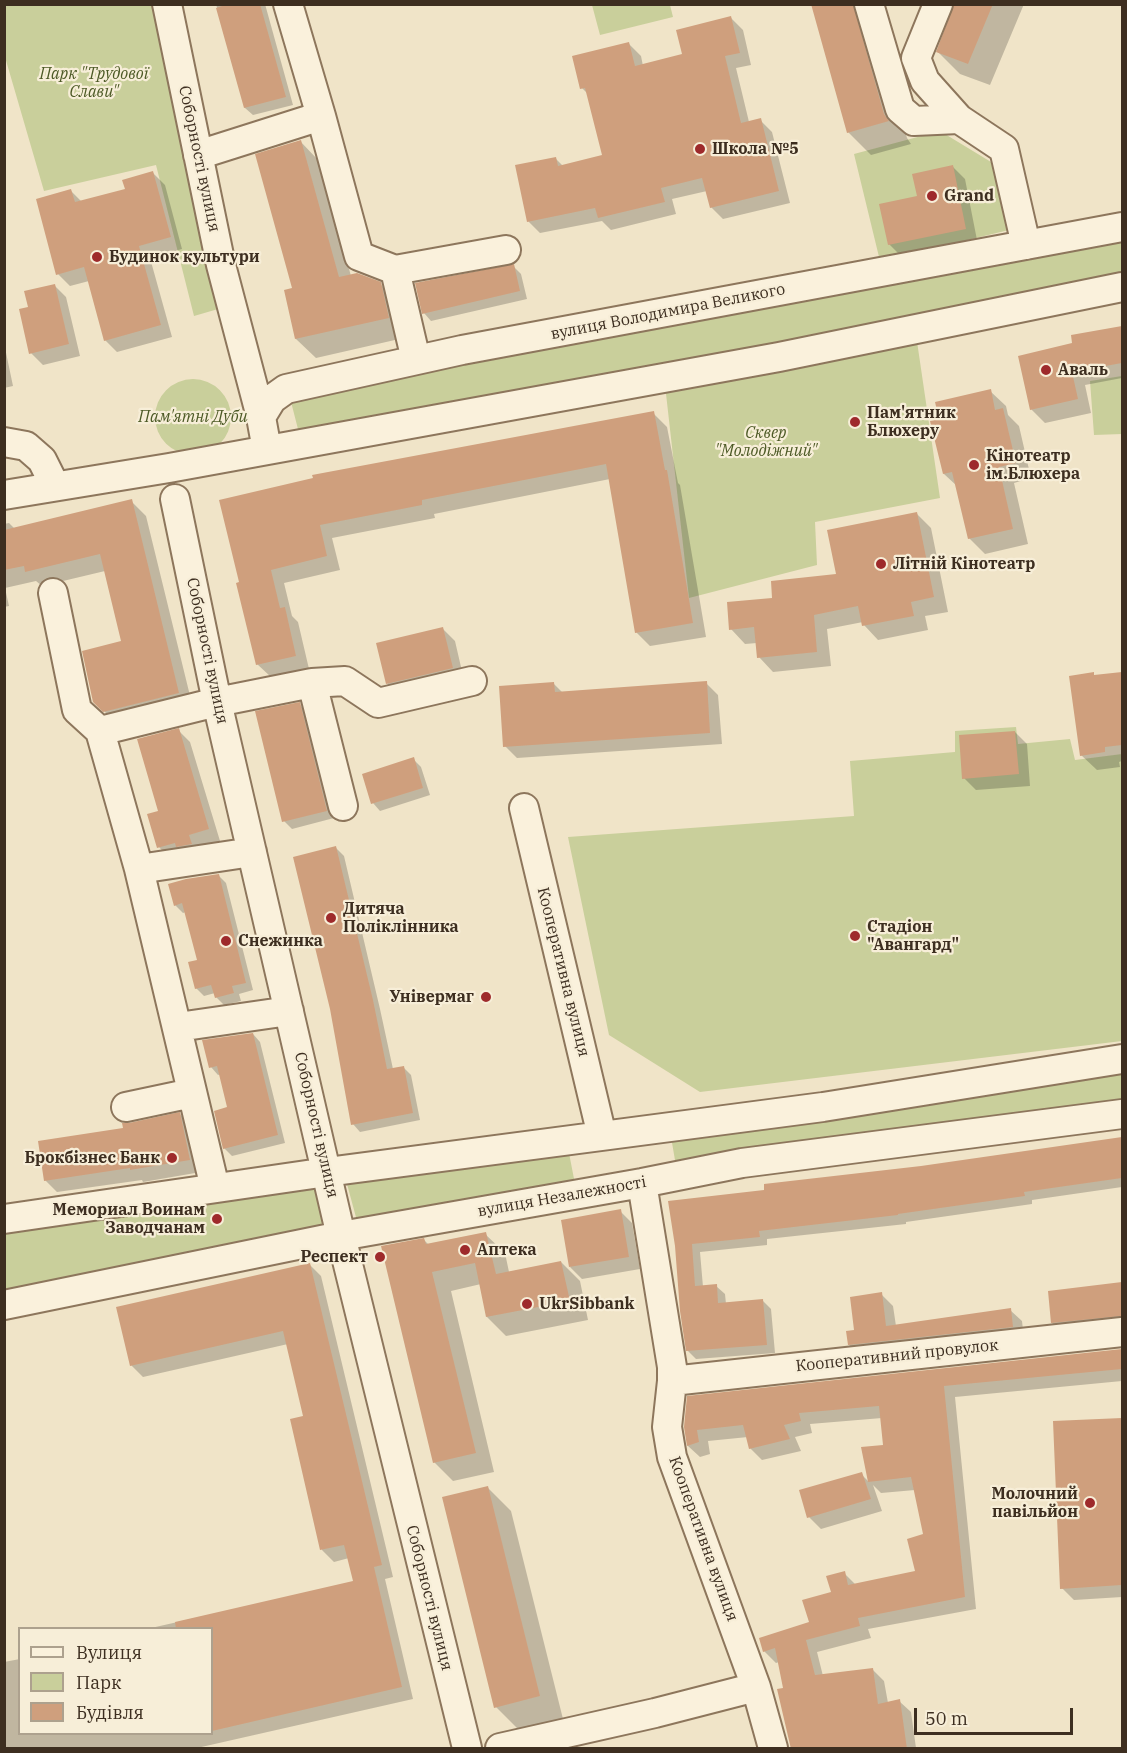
<!DOCTYPE html>
<html>
<head>
<meta charset="utf-8">
<style>
  body { margin:0 }
  #map { position:relative; width:1127px; height:1753px; overflow:hidden; background:#f0e4c8; font-family:"IBM Plex Serif",serif }
  canvas { display:block }
  .frame { position:absolute; inset:0; border:6px solid #3d2e20; pointer-events:none }
  .legend { position:absolute; left:18px; top:1627px; width:195px; height:108px; box-sizing:border-box; background:#f7eed8; border:2px solid #ada18e; margin:0; padding:8px 10px; list-style:none; font-size:18px; color:#3d2e20 }
  .legend li { display:flex; align-items:center; gap:12px; height:30px }
  .legend b { width:30px; border:2px solid #ada18e }
  .scale { position:absolute; left:914px; top:1708px; width:159px; height:27px; box-sizing:border-box; border:3px solid #3d2e20; border-top:0; padding-left:8px; font-size:18px; line-height:21px; white-space:nowrap; color:#3d2e20; -webkit-text-stroke:4px #f7eed8; paint-order:stroke }
</style>
</head>
<body>
<div id="map">
<canvas width="1127" height="1753"></canvas>
<div class="frame"></div>
<ul class="legend">
<li><b style="height:8px;background:#faf1dc"></b>Вулиця</li>
<li><b style="height:16px;background:#c9cf9b"></b>Парк</li>
<li><b style="height:16px;background:#cf9f7d"></b>Будівля</li>
</ul>
<div class="scale">50 m</div>
</div>
<script>
const ctx = document.querySelector('canvas').getContext('2d');
ctx.lineJoin = 'round';
function fill(path, color) {
  ctx.fillStyle = color;
  ctx.fill(path, 'evenodd');
}
function poly(rows) {
  const path = new Path2D();
  for (const r of rows) {
    if (r.length === 3) {
      path.moveTo(r[0] + r[2], r[1]);
      path.arc(r[0], r[1], r[2], 0, 2 * Math.PI);
      continue;
    }
    path.moveTo(r[0], r[1]);
    for (let i = 2; i < r.length; i += 2) path.lineTo(r[i], r[i + 1]);
  }
  return path;
}
function stroke(path, color, width, dash) {
  ctx.strokeStyle = color;
  ctx.lineWidth = width;
  ctx.lineCap = dash ? 'butt' : 'round';
  ctx.setLineDash(dash || []);
  ctx.stroke(path);
}
function drawText(font, color, halo, rows, align = 'center') {
  ctx.font = font + ' "IBM Plex Serif",serif';
  ctx.lineWidth = 4.5;
  ctx.setLineDash([]);
  ctx.textBaseline = 'middle';
  ctx.strokeStyle = halo;
  ctx.fillStyle = color;
  for (const [text, x, y, turn = 0] of rows) {
    ctx.save();
    ctx.translate(x, y);
    ctx.rotate((+turn || 0) * Math.PI / 180);
    ctx.textAlign = isNaN(turn) ? turn : align;
    if (halo) ctx.strokeText(text, 0, 0);
    ctx.fillText(text, 0, 0);
    ctx.restore();
  }
}
const green = poly([
  [4,5,156,5,225,307,194,316,156,165,44,191,5,57],
  [592,5,670,5,673,17,600,35],
  [940,131,991,162,1009,230,880,261,854,154],
  [1122,236,1122,282,914,321,940,498,815,522,817,565,689,598,663,367,299,433,289,394],
  [1122,376,1122,434,1094,435,1090,381],
  [193,417,38],
  [1016,727,1018,744,1070,739,1075,760,1122,754,1122,1041,700,1092,609,1035,568,837,854,816,850,761,955,752,955,731],
  [1122,1066,1122,1105,676,1166,670,1131],
  [569,1153,575,1184,357,1221,347,1184],
  [315,1187,324,1227,5,1297,4,1228]
]);
const shadow = poly([
  [216,4,265,4,293,105,253,115,245,108],
  [812,4,872,4,876,33,907,138,911,144,871,155,848,132],
  [955,4,1024,4,990,85,960,74,938,52],
  [731,18,743,30,751,65,736,68,749,122,760,120,772,132,790,203,723,219,711,207,707,191,672,199,676,214,611,230,602,221,540,233,528,221,555,158,563,166,603,156,588,94,582,88,629,44,641,56,643,66,684,55],
  [300,141,319,161,351,276,380,284,400,303,408,337,316,358,296,339,285,291,294,289],
  [953,167,965,179,977,240,901,256,889,244,919,197],
  [153,173,165,185,182,249,150,258,172,337,117,352,105,340,89,281,70,286,58,274,71,191,82,202,127,190],
  [513,266,521,274,527,299,431,321,424,313],
  [54,285,66,297,80,356,43,365,31,353,29,308],
  [1122,327,1122,378,1085,385,1091,413,1045,423,1031,409,1074,345,1072,336],
  [4,343,13,386,4,388],
  [990,391,1006,406,1008,415,1019,426,1031,478,1014,483,1028,544,985,554,969,538,957,486,944,474,941,420],
  [653,413,667,427,678,483,680,485,706,637,650,646,636,632,610,479,434,514,435,518,332,538,340,570,284,583,292,616,298,622,309,669,271,677,257,664,241,583,221,502],
  [131,501,146,516,193,708,110,717,94,701,123,642,105,571,42,586,36,581,5,588,9,606,4,607,4,524,9,523,15,529],
  [917,514,931,528,948,612,925,616,928,630,878,640,864,625,863,622,827,629,831,666,773,672,759,657,757,643,745,644,731,629,774,599,838,576],
  [443,629,455,641,464,680,399,695,387,684],
  [1122,673,1122,761,1119,762,1120,767,1097,770,1081,755,1093,674,1096,677],
  [553,683,563,693,706,683,718,695,722,744,517,758,505,746],
  [299,704,307,712,334,818,292,829,284,821],
  [178,730,190,742,220,841,170,859,159,847,160,812],
  [1015,732,1027,744,1030,786,976,790,964,778],
  [413,759,421,767,430,795,380,811,373,803],
  [336,848,344,856,380,1009,393,1069,403,1067,411,1075,420,1120,360,1132,353,1124],
  [218,875,226,883,253,990,239,994,241,1001,224,1005,216,997,215,993,204,996,196,988,198,961,186,912,183,913,175,905],
  [253,1034,260,1042,285,1143,232,1156,224,1148,229,1109,221,1074,218,1075,211,1067],
  [180,1114,191,1126,201,1172,143,1182,142,1180,57,1192,45,1180,125,1130],
  [1122,1139,1122,1187,1032,1200,1032,1204,906,1222,906,1224,767,1239,767,1245,700,1252,703,1287,716,1286,725,1294,726,1304,763,1301,771,1309,775,1353,696,1359,688,1351,676,1246,766,1192],
  [620,1211,632,1223,640,1269,582,1279,570,1267],
  [485,1234,505,1253,509,1272,561,1262,580,1281,588,1320,506,1336,487,1317,481,1284,451,1291,494,1472,453,1481,434,1462,424,1240,429,1245],
  [309,1264,321,1276,393,1577,385,1579,413,1699,197,1748,4,1748,4,1662,20,1659,20,1734,212,1734,212,1628,151,1628,355,1582,349,1558,334,1562,322,1550,292,1420,305,1418,288,1344,143,1377,131,1365],
  [1122,1284,1122,1328,1064,1334,1052,1323,1049,1293],
  [881,1294,893,1306,896,1326,1010,1310,1022,1321,1024,1339,861,1357,849,1345],
  [1122,1350,1122,1381,955,1397,976,1609,868,1629,871,1638,817,1652,823,1676,872,1669,884,1681,888,1703,899,1701,911,1712,916,1748,794,1748,779,1662,776,1663,764,1651,811,1623,833,1593,844,1573,856,1585,916,1572,925,1536,915,1490,881,1493,873,1485,882,1511,821,1529,809,1517,861,1474,869,1482,862,1449,885,1446,882,1418,810,1424,812,1433,795,1437,801,1451,762,1460,750,1448,748,1437,708,1441,710,1454,700,1457,688,1446,685,1426,688,1397],
  [1122,1419,1122,1597,1074,1600,1062,1588,1055,1422],
  [488,1488,511,1511,563,1719,519,1730,496,1707]
]);
const building = poly([
  [228,4,260,4,286,97,244,108,216,8],
  [811,4,853,4,884,114,889,121,847,133],
  [954,4,993,4,968,64,936,52],
  [731,16,740,53,725,56,741,123,761,118,779,191,710,208,702,178,661,188,665,202,598,218,595,208,527,222,515,165,556,157,558,166,602,155,585,88,580,89,572,56,629,42,635,66,682,54,676,30],
  [301,140,339,277,357,273,381,282,389,318,295,339,284,290,292,288,255,154],
  [953,165,966,229,888,245,879,204,917,196,912,174],
  [153,171,171,237,139,246,161,325,104,341,84,267,56,275,36,199,71,189,75,202,125,189,122,180],
  [514,264,520,291,422,314,415,283],
  [55,284,69,344,29,354,19,309,28,307,24,291],
  [1122,326,1122,363,1072,372,1078,399,1030,410,1018,356,1072,343,1071,335],
  [991,389,995,410,1003,408,1016,463,999,467,1013,529,968,539,952,472,943,474,930,421,939,419,935,402],
  [654,411,665,470,667,470,693,623,635,633,606,464,422,500,422,505,320,525,327,556,271,570,280,608,285,607,296,656,256,665,236,583,239,582,219,500,313,478,312,475],
  [132,499,179,693,103,712,93,702,82,651,121,641,100,554,25,572,24,566,4,570,4,530],
  [917,512,934,597,911,602,914,616,862,626,858,606,814,615,817,652,757,658,754,627,729,630,727,602,772,598,771,581,836,574,827,530],
  [443,627,453,668,386,684,376,643],
  [1094,672,1094,675,1122,672,1122,745,1105,747,1105,752,1080,756,1069,676],
  [707,681,710,733,503,747,499,686,554,682,555,692],
  [300,702,327,811,282,822,255,711],
  [179,728,209,829,189,835,192,844,176,847,175,843,157,848,147,814,158,811,137,739],
  [1015,731,1019,774,962,779,959,735],
  [414,757,423,788,371,804,362,774],
  [336,846,373,1000,387,1069,404,1066,413,1113,351,1125,330,1009,293,857],
  [219,874,246,983,232,986,234,993,215,998,211,985,195,989,188,962,197,960,182,903,174,906,168,884,186,879],
  [253,1033,278,1135,223,1149,214,1111,227,1107,217,1066,209,1068,202,1040],
  [180,1112,190,1160,130,1170,130,1168,44,1181,38,1141,123,1128,122,1123,129,1123],
  [1122,1137,1122,1178,1024,1192,1025,1196,898,1214,898,1215,759,1231,760,1237,692,1244,695,1286,717,1284,718,1303,763,1299,767,1345,686,1351,680,1311,675,1246,668,1201,764,1190,764,1184,921,1166],
  [621,1209,629,1257,569,1267,561,1220],
  [486,1232,496,1274,561,1261,570,1301,486,1317,475,1263,432,1272,476,1453,433,1463,381,1246,424,1238,426,1244],
  [310,1263,382,1565,374,1567,402,1687,212,1731,212,1629,176,1629,175,1622,353,1581,344,1545,320,1550,290,1419,303,1416,283,1331,130,1366,116,1307],
  [1122,1282,1122,1316,1051,1323,1048,1291],
  [882,1292,886,1326,1011,1308,1013,1327,848,1345,846,1331,854,1330,850,1297],
  [1122,1349,1122,1369,944,1386,965,1597,858,1618,860,1626,806,1640,815,1675,873,1668,878,1704,900,1699,907,1749,791,1749,777,1689,783,1688,775,1648,763,1652,759,1638,809,1622,802,1600,831,1592,826,1576,845,1571,848,1585,915,1571,907,1539,923,1534,911,1477,868,1482,861,1447,883,1445,879,1406,799,1413,801,1421,784,1425,790,1439,749,1449,743,1425,697,1430,699,1442,687,1446,684,1427,687,1396],
  [1122,1418,1122,1585,1060,1589,1053,1421],
  [862,1472,871,1499,807,1518,799,1490],
  [488,1486,540,1696,494,1708,442,1497]
]);
const minor = poly([
  [167,4,221,265,261,417],
  [288,4,321,116],
  [869,4,900,109,914,121,959,119,1004,149,1026,245],
  [938,4,916,58,925,81,959,119],
  [198,155,321,116,359,256,395,270],
  [416,360,395,270,506,250],
  [4,442,26,446,42,460,55,486],
  [267,450,261,417,272,399,286,389,462,350,1122,227],
  [4,495,169,468,779,357,1122,287],
  [175,499,217,702,341,1236,467,1748],
  [53,593,77,710,100,731,139,869,215,1188],
  [312,683,345,681,378,703,472,681],
  [100,731,217,702,312,683,343,806],
  [524,808,602,1136],
  [139,869,252,852],
  [178,1027,289,1011],
  [126,1107,192,1093],
  [642,1183,672,1367,672,1381,667,1427,672,1457,756,1687,773,1748],
  [4,1219,327,1172,823,1107,1122,1059],
  [4,1305,341,1236,642,1183,742,1163,1122,1114],
  [672,1381,1122,1332],
  [500,1748,655,1713,756,1687]
]);
const markers = [
  [700,149,6,"#9e2a2b"],
  [932,196,6,"#9e2a2b"],
  [97,257,6,"#9e2a2b"],
  [1046,370,6,"#9e2a2b"],
  [855,422,6,"#9e2a2b"],
  [974,465,6,"#9e2a2b"],
  [881,564,6,"#9e2a2b"],
  [331,918,6,"#9e2a2b"],
  [855,936,6,"#9e2a2b"],
  [226,941,6,"#9e2a2b"],
  [486,997,6,"#9e2a2b"],
  [172,1158,6,"#9e2a2b"],
  [217,1219,6,"#9e2a2b"],
  [465,1250,6,"#9e2a2b"],
  [380,1257,6,"#9e2a2b"],
  [527,1304,6,"#9e2a2b"],
  [1090,1503,6,"#9e2a2b"]
];
const parkNames = [
  ["Парк \"Трудової",94,74],
  ["Слави\"",94,92],
  ["Пам'ятні Дуби",193,417],
  ["Сквер",766,433],
  ["\"Молодіжний\"",766,451]
];
const poiNames = [
  ["Школа №5",712,149],
  ["Grand",944,196],
  ["Будинок культури",109,257],
  ["Аваль",1058,370],
  ["Пам'ятник",867,413],
  ["Блюхеру",867,431],
  ["Кінотеатр",986,456],
  ["ім.Блюхера",986,474],
  ["Літній Кінотеатр",893,564],
  ["Дитяча",343,909],
  ["Поліклінника",343,927],
  ["Стадіон",867,927],
  ["\"Авангард\"",867,945],
  ["Снежинка",238,941],
  ["Універмаг",474,997,"right"],
  ["Брокбізнес Банк",160,1158,"right"],
  ["Мемориал Воинам",205,1210,"right"],
  ["Заводчанам",205,1228,"right"],
  ["Аптека",477,1250],
  ["Респект",368,1257,"right"],
  ["UkrSibbank",539,1304],
  ["Молочний",1078,1494,"right"],
  ["павільйон",1078,1512,"right"]
];
const streetNames = [
  ["Соборності вулиця",199,159,78],
  ["вулиця Володимира Великого",668,312,-11],
  ["Соборності вулиця",207,651,78],
  ["Кооперативна вулиця",563,972,76],
  ["Соборності вулиця",316,1125,77],
  ["вулиця Незалежності",562,1197,-10],
  ["Кооперативний провулок",897,1356,-6],
  ["Кооперативна вулиця",703,1539,70],
  ["Соборності вулиця",429,1598,76]
];
fill(green, '#c9cf9b');
fill(shadow, '#0003');
fill(building, '#cf9f7d');
stroke(minor, '#8d765c', 32);
stroke(minor, '#faf1dc', 28);
for (const [x, y, r, color] of markers) {
  const dot = new Path2D();
  dot.arc(x, y, r, 0, 2 * Math.PI);
  ctx.fillStyle = color;
  ctx.fill(dot);
  stroke(dot, '#f7eed8', 2);
}
drawText('italic 16px', '#4d5a26', '#f7eed8', parkNames);
drawText('bold 16px', '#3d2e20', '#f7eed8', poiNames, 'left');
drawText('16px', '#3d2e20', '#f7eed8', streetNames);
</script>
</body>
</html>
